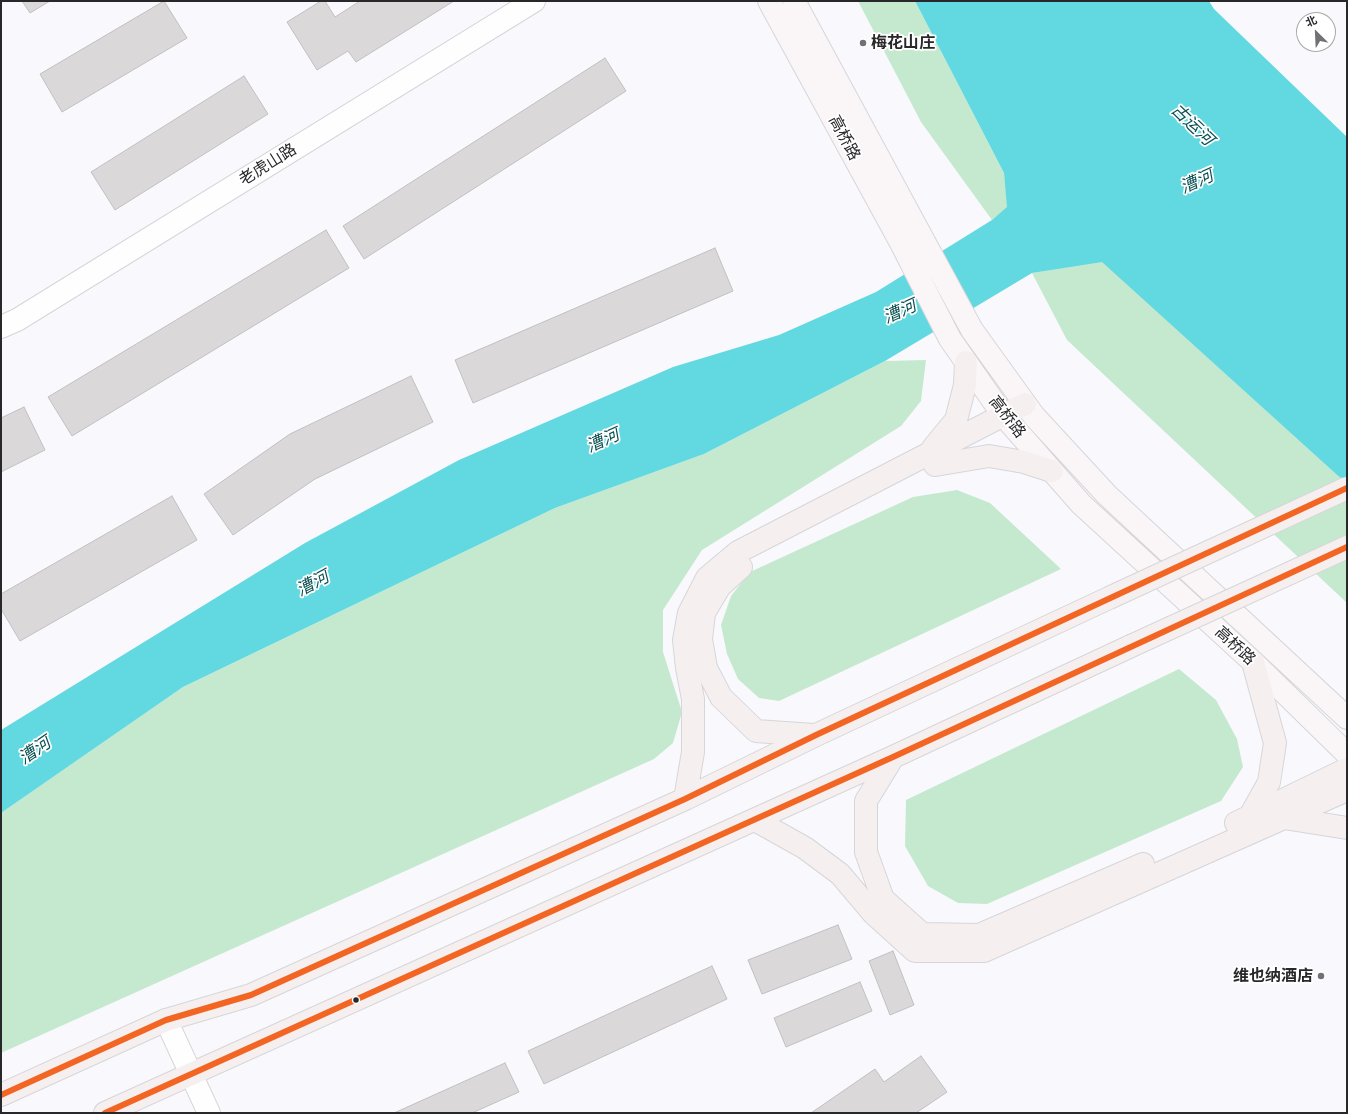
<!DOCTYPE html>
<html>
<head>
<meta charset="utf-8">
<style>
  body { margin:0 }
  #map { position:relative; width:1348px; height:1114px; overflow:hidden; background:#f9f8fd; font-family:"Zilla Slab","Noto Sans SC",serif }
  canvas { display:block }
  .frame { position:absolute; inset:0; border:2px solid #28272a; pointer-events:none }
  .north { position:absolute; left:1296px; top:12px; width:40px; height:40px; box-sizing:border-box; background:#fff; border:1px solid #a9a9aa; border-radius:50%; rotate:336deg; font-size:11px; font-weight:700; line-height:16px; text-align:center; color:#28272a }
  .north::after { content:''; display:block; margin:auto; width:14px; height:18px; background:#717074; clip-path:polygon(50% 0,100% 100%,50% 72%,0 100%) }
</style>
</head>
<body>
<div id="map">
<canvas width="1348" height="1114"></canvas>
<div class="frame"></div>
<div class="north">北</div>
</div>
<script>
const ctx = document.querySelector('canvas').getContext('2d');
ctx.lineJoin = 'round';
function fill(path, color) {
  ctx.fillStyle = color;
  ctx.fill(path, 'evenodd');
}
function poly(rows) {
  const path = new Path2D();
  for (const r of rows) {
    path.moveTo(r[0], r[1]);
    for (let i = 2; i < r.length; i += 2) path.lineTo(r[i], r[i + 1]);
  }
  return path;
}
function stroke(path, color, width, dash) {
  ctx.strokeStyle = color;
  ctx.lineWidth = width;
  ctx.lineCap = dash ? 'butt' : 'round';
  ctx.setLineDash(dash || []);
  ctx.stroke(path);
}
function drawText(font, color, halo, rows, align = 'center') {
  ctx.font = font + ' "Zilla Slab","Noto Sans SC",serif';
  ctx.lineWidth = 3.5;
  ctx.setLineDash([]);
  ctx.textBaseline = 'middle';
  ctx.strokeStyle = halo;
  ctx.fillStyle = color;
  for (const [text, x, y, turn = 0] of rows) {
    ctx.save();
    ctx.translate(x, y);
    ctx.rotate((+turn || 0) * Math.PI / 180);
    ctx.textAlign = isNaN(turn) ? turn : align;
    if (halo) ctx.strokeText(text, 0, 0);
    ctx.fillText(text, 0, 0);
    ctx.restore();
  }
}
const green = poly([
  [858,1,915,1,1004,173,1008,207,992,220,921,122],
  [1102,261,1347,484,1347,603,1067,340,1032,273],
  [926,360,921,401,901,426,702,550,663,610,663,652,682,712,673,743,654,759,1,1053,1,813,183,687,555,508,704,454,885,361],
  [957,490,990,503,1061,569,779,701,759,698,738,679,727,654,721,625,731,596,750,572,913,497],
  [1179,669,1216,700,1237,739,1243,767,1221,801,987,904,958,903,928,886,905,846,906,800]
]);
const water = poly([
  [915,1,1209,1,1214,9,1347,137,1347,484,1102,262,1032,273,885,361,704,454,555,508,183,687,1,813,1,730,305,543,459,460,673,367,779,335,876,292,992,220,1007,207,1004,173]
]);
const building = poly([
  [22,1,50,1,30,13,22,1],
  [164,1,187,38,62,112,40,74,164,1],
  [321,1,325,1,335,17,360,1,454,1,356,62,348,51,317,70,287,22,321,1],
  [605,58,626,91,364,259,343,226,605,58],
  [244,76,268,114,115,210,91,172,244,76],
  [326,230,349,268,72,436,48,397,326,230],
  [715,248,733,291,473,403,455,360,715,248],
  [411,376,433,422,315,479,233,535,204,494,290,434,411,376],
  [24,407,45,450,1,472,1,418,24,407],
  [172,496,197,540,20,641,1,609,1,594,172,496],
  [838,925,852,959,762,994,748,960,838,925],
  [893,951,914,1005,890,1015,869,961,893,951],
  [712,966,727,999,544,1084,528,1051,712,966],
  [860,982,872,1011,786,1047,774,1018,860,982],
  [921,1056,947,1092,916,1113,811,1113,875,1069,884,1082,921,1056],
  [505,1063,519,1092,472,1113,394,1113,505,1063]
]);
const tertiary = poly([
  [1,327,17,320,534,1],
  [166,1020,209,1113]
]);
const secondary = poly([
  [769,1,901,243,950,339,1003,415,1081,504,1253,662,1347,754],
  [794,1,972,330,1034,416,1107,495,1347,718]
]);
const primary = poly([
  [933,448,956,420,965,385,966,362],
  [935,465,989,456,1024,462,1052,471],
  [741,567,720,586,704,613,701,639,706,668,721,697,756,731,814,735],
  [893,757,866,801,866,852,883,899,922,934,979,935,1143,864],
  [685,799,693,752,693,699,687,668,684,640,689,613,707,578,738,552,1025,404],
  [1249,818,1269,782,1275,743,1253,662],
  [1284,818,1347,828],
  [755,820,805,848,840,874,873,913,915,951,984,951,1347,790],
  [1236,823,1347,769],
  [1,1095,166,1020,251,995,685,799,816,735,1109,598],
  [105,1113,893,757,1131,646]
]);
const primaryBridge = poly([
  [1109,598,1347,488],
  [1131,646,1347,547]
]);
const bus1 = poly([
  [1,1095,166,1020,251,995,685,799,816,735,1347,488],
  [105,1113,893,757,1347,547]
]);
const markers = [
  [863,43,4,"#717074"],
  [1321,976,4,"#717074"],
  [356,1000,3.5,"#28272a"]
];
const poiNames = [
  ["梅花山庄",871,43],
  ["维也纳酒店",1313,976,"right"]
];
const streetNames = [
  ["高桥路",844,138,62],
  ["老虎山路",268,165,-32],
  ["高桥路",1007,417,52],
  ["高桥路",1235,646,43]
];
const waterNames = [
  ["古运河",1192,125,44],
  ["漕河",1197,182,-24],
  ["漕河",900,312,-24],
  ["漕河",603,441,-24],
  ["漕河",313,584,-28],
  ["漕河",35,751,-34]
];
fill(green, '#c5e9cf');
fill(water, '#62d9e0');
fill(building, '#dad8d9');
stroke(building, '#c1bfc0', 1);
stroke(tertiary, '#d6d6d9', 24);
stroke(secondary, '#d6d6d9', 24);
stroke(primary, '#d6d6d8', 24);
stroke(tertiary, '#fefeff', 22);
stroke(secondary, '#faf6f8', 22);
stroke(primary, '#f6eff0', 22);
stroke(primaryBridge, '#d6d6d8', 24, []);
stroke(primaryBridge, '#f6eff0', 22);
stroke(bus1, '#f26522', 6);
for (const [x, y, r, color] of markers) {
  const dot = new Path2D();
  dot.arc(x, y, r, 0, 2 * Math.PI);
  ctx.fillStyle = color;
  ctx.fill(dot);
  stroke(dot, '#fff', 1.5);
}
drawText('bold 16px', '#28272a', '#fff', poiNames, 'left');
drawText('16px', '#28272a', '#fff', streetNames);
drawText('italic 17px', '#0b5052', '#fff', waterNames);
</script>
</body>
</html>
